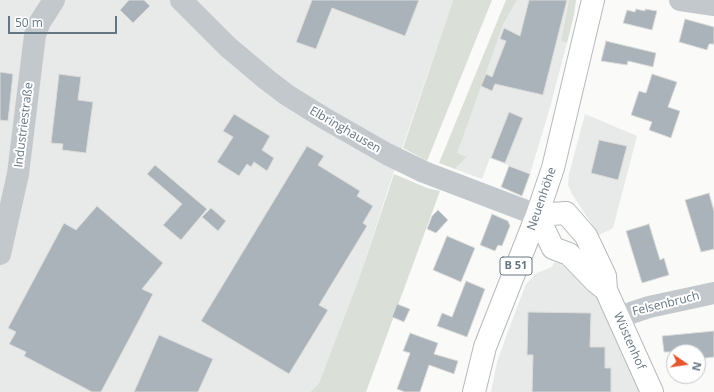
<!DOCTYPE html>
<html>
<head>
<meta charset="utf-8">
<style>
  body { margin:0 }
  #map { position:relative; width:714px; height:392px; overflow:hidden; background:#fafaf8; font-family:"Open Sans",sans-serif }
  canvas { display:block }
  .north { position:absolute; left:666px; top:344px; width:40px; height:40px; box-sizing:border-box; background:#fff; border:1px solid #c1c8cd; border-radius:50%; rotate:103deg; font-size:11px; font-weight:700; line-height:16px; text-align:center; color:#657683 }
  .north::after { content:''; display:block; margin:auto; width:14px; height:18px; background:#e4572e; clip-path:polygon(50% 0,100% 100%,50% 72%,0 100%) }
  .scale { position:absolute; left:8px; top:16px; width:109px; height:18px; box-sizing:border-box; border:2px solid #657683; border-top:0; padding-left:5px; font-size:12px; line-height:14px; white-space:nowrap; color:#657683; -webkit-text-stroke:3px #fff; paint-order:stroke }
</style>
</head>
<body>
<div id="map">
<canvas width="714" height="392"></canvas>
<div class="north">N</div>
<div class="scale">50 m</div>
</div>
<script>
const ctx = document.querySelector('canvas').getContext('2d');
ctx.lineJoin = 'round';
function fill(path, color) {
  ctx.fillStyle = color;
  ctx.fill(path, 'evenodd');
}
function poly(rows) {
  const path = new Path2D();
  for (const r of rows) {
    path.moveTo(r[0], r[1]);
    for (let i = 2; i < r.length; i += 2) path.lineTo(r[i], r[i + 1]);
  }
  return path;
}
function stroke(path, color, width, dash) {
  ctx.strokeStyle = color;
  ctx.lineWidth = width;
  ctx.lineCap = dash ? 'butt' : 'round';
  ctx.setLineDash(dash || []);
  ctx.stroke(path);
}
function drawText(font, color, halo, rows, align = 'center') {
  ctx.font = font + ' "Open Sans",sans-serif';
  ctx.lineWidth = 4;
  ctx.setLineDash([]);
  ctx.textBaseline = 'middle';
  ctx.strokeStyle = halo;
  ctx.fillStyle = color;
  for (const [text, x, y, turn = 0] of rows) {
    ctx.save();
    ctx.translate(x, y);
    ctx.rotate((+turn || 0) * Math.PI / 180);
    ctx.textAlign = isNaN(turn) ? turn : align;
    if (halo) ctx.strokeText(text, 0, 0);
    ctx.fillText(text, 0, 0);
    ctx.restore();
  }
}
const built = poly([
  [0,0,453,0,388,189,361,273,319,383,310,392,0,392],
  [517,0,569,0,561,41,567,43,549,111,530,174,490,158,482,179,455,169,466,158,456,153,503,25],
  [585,114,637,136,613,228,599,235,572,194,568,185,569,174],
  [554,262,572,266,592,287,607,312,644,392,491,392,497,362,507,334,526,284,537,273,552,267]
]);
const green = poly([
  [453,0,492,0,427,161,403,148],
  [506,0,517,0,503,25,457,153,467,157,455,169,439,163],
  [569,0,576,0,574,15,567,43,561,41],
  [394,174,427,188,440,191,366,392,310,392,319,383,361,273]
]);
const building = poly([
  [129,0,144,0,150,6,133,23,120,10,129,0],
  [312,0,419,0,405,36,332,8,316,49,296,42,312,0],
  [529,0,567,0,543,95,495,84,492,91,481,86,486,74,492,77,506,41,500,39,504,28,520,36,529,0],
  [636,9,645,11,645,9,657,11,652,30,623,23,627,10,635,12,636,9],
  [685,19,714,27,714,44,709,44,707,50,679,42,685,19],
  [606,41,656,53,653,67,628,61,627,65,601,61,606,41],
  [0,72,13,74,8,121,0,120,0,72],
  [59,74,81,77,78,100,93,102,86,153,62,150,63,144,51,143,59,74],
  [652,74,677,82,668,107,680,111,671,138,649,130,652,122,631,115,639,91,646,93,652,74],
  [509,112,523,118,505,163,491,158,509,112],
  [234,114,270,136,262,150,274,158,267,171,254,162,251,167,247,164,239,176,217,162,233,137,223,131,234,114],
  [599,140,627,146,618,180,591,173,599,140],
  [307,146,324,156,318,165,360,191,357,196,373,206,363,223,367,226,319,305,328,310,289,374,201,321,307,146],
  [155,165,207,209,181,240,163,225,182,204,147,174,155,165],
  [509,166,530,174,522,196,501,187,509,166],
  [709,193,714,211,714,249,701,252,685,200,709,193],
  [97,206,163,263,142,289,153,294,101,392,92,392,24,356,26,352,9,344,16,332,8,328,64,223,76,230,97,206],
  [211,208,226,221,218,231,202,217,211,208],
  [438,210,448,220,436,233,427,229,432,216,438,210],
  [492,214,508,221,510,226,502,246,498,245,495,251,480,245,492,214],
  [649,224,660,260,664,258,669,275,642,283,626,231,649,224],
  [447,236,475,248,461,282,433,270,447,236],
  [466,281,485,289,467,337,437,326,442,313,452,317,466,281],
  [397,304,410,309,404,322,392,317,397,304],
  [528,312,591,313,590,347,605,347,605,368,611,368,611,392,532,392,533,355,527,355,528,312],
  [714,331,714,357,698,359,698,352,664,352,662,336,714,331],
  [410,333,438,343,434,354,458,361,454,374,429,365,420,392,405,392,397,389,410,353,403,351,410,333],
  [159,335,213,359,198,392,134,392,159,335]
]);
const minor = poly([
  [181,0,228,47,266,79,287,95,324,118,387,154,424,172,537,215],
  [680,0,714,5],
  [0,254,18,174,35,35,40,22,54,0],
  [619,317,649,307,714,293]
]);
const major = poly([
  [537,215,566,213,586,236,605,276,606,290,652,392],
  [537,215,553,248,569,254,596,282,606,290],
  [474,392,485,347,537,215,553,168,593,0]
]);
const shields = [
  [516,266,32]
];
const shieldNames = [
  ["B 51",516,266]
];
const streetNames = [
  ["Industriestraße",24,125,-83],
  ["Elbringhausen",345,130,30],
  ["Neuenhöhe",542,199,-71],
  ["Felsenbruch",666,304,-14],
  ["Wüstenhof",629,341,66]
];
fill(built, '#e8e9e9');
fill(green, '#dadfd7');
fill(building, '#aab3b9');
stroke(building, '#dcdcda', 1);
stroke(major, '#b5babe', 24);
stroke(minor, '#c3c8cc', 22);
stroke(major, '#fff', 22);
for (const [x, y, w] of shields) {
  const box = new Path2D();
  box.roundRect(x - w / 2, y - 9, w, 18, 3);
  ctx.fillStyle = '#fff';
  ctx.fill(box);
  stroke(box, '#657683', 1);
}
drawText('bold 11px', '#657683', null, shieldNames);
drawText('12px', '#657683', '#fff', streetNames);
</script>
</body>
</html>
